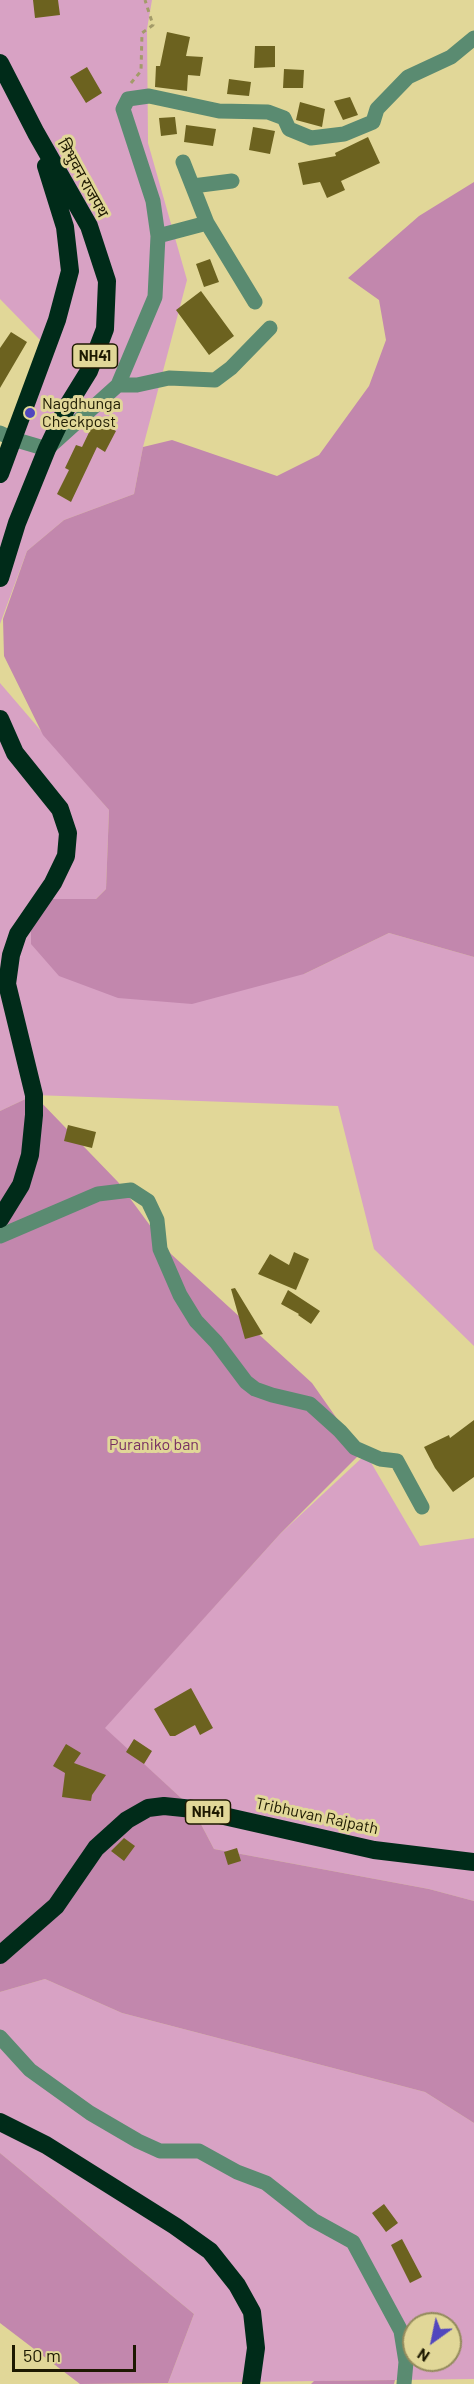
<!DOCTYPE html>
<html>
<head>
<meta charset="utf-8">
<style>
  body { margin:0 }
  #map { position:relative; width:474px; height:2384px; overflow:hidden; background:#e1d798; font-family:Barlow,sans-serif }
  canvas { display:block }
  .north { position:absolute; left:402px; top:2312px; width:60px; height:60px; box-sizing:border-box; background:#e1d798; border:2px solid #938b5c; border-radius:50%; rotate:213deg; font-size:16px; font-weight:700; line-height:24px; text-align:center; color:#1d1901 }
  .north::after { content:''; display:block; margin:auto; width:21px; height:27px; background:#5147be; clip-path:polygon(50% 0,100% 100%,50% 72%,0 100%) }
  .scale { position:absolute; left:12px; top:2345px; width:124px; height:27px; box-sizing:border-box; border:3px solid #1d1901; border-top:0; padding-left:8px; font-size:18px; line-height:21px; white-space:nowrap; color:#1d1901; -webkit-text-stroke:4px #e1d798; paint-order:stroke }
</style>
</head>
<body>
<div id="map">
<canvas width="474" height="2384"></canvas>
<div class="north">N</div>
<div class="scale">50 m</div>
</div>
<script>
const ctx = document.querySelector('canvas').getContext('2d');
ctx.lineJoin = 'round';
function fill(path, color) {
  ctx.fillStyle = color;
  ctx.fill(path, 'evenodd');
}
function poly(rows) {
  const path = new Path2D();
  for (const r of rows) {
    path.moveTo(r[0], r[1]);
    for (let i = 2; i < r.length; i += 2) path.lineTo(r[i], r[i + 1]);
  }
  return path;
}
function stroke(path, color, width, dash) {
  ctx.strokeStyle = color;
  ctx.lineWidth = width;
  ctx.lineCap = dash ? 'butt' : 'round';
  ctx.setLineDash(dash || []);
  ctx.stroke(path);
}
function drawText(font, color, halo, rows, align = 'center') {
  ctx.font = font + ' Barlow,"Noto Sans Devanagari",sans-serif';
  ctx.lineWidth = 6;
  ctx.setLineDash([]);
  ctx.textBaseline = 'middle';
  ctx.strokeStyle = halo;
  ctx.fillStyle = color;
  for (const [text, x, y, turn = 0] of rows) {
    ctx.save();
    ctx.translate(x, y);
    ctx.rotate((+turn || 0) * Math.PI / 180);
    ctx.textAlign = isNaN(turn) ? turn : align;
    if (halo) ctx.strokeText(text, 0, 0);
    ctx.fillText(text, 0, 0);
    ctx.restore();
  }
}
const green = poly([
  [0,0,152,0,147,29,148,143,187,280,143,447,134,494,64,520,27,551,0,624,0,464,40,340,0,299],
  [0,683,109,810,106,889,96,899,46,899,304,974,389,933,474,957,474,1346,374,1249,338,1106,34,1095,0,1111],
  [366,1454,420,1546,474,1538,474,1901,429,1889,214,1849,193,1809,104,1728,280,1534],
  [45,1979,122,2013,425,2092,474,2123,474,2379,168,2383,194,2314,0,2153,0,1992],
  [414,2324,450,2324,450,2360,414,2360]
]);
const forest = poly([
  [474,182,474,957,389,933,304,974,192,1004,118,998,59,976,31,944,31,931,46,899,96,899,106,889,109,810,43,735,4,656,3,619,27,551,64,520,134,494,143,447,172,440,277,476,319,455,369,386,386,340,379,300,348,278,419,216],
  [34,1095,118,1182,171,1254,312,1383,361,1453,280,1534,105,1728,193,1809,214,1849,429,1889,474,1901,474,2123,425,2092,122,2013,45,1979,0,1992,0,1111],
  [0,2153,194,2314,168,2383,80,2384,0,2323],
  [395,2380,394,2384,311,2384,314,2381]
]);
const building = poly([
  [33,0,58,0,60,15,35,18],
  [167,32,190,37,186,56,203,57,200,76,188,75,187,91,155,87,156,66,160,66],
  [255,46,275,46,275,67,254,68],
  [87,67,102,93,86,103,70,77],
  [284,69,304,70,303,88,283,88],
  [229,79,251,82,249,96,227,94],
  [350,97,358,115,343,120,334,101],
  [300,102,325,109,322,127,296,120],
  [175,117,177,134,161,136,159,118],
  [186,125,216,129,213,146,184,142],
  [253,127,275,131,270,154,249,150],
  [368,137,380,163,341,181,345,190,327,198,320,182,303,185,298,163,336,156,335,153],
  [210,259,219,282,204,287,196,264],
  [201,291,234,336,209,355,176,310],
  [11,332,27,342,0,388,0,348],
  [95,420,116,431,105,452,97,447,71,502,57,494,69,470,65,468,76,445,82,447],
  [68,1125,96,1132,92,1148,64,1141],
  [294,1252,309,1259,296,1290,258,1274,270,1254,289,1265],
  [235,1288,263,1334,245,1339,231,1289],
  [288,1290,320,1311,311,1324,298,1315,299,1314,281,1304],
  [474,1420,474,1477,453,1492,435,1468,424,1447,449,1435,450,1438],
  [191,1688,213,1728,200,1735,195,1725,175,1736,170,1736,154,1709],
  [134,1739,152,1751,144,1764,126,1752],
  [66,1744,81,1753,74,1763,106,1775,92,1795,91,1801,62,1797,65,1773,53,1766],
  [124,1838,135,1846,124,1861,111,1851],
  [237,1848,241,1861,228,1865,224,1852],
  [384,2204,398,2223,386,2232,372,2213],
  [402,2239,422,2277,410,2283,391,2245]
]);
const path = poly([
  [131,83,141,71,142,33,153,25,145,0]
]);
const minor = poly([
  [193,186,232,181],
  [207,223,255,302],
  [158,236,207,223,183,162],
  [118,385,137,385,169,378,215,380,231,368,270,328],
  [0,433,13,439,47,449,118,385,155,297,158,236,153,201,123,109,128,99,149,96,219,111,268,112,284,118,289,129,311,138,344,134,373,122,377,109,408,77,451,57,474,38],
  [0,1236,98,1194,131,1190,148,1201,157,1220,160,1249,180,1295,196,1321,216,1342,246,1382,255,1389,272,1395,310,1404,340,1431,355,1448,380,1459,397,1461,422,1507],
  [0,2037,30,2070,90,2113,138,2141,160,2151,199,2151,237,2172,266,2183,313,2220,353,2242,401,2331,406,2362,404,2384]
]);
const highway = poly([
  [0,63,36,133,89,226,107,281,105,329,89,371,68,405,47,449,17,523,0,578],
  [0,474,57,320,70,271,65,227,46,166],
  [0,719,15,753,60,809,68,833,66,856,53,883,18,934,11,955,7,984,34,1095,34,1115,30,1155,21,1185,0,1219],
  [0,1955,56,1906,96,1848,127,1820,148,1808,164,1806,193,1809,374,1850,474,1862],
  [0,2122,46,2145,175,2226,210,2251,237,2285,252,2312,256,2348,251,2384]
]);
const markers = [
  [30,413,6,"#5147be"]
];
const shields = [
  [95,356,45],
  [208,1812,45]
];
const shieldNames = [
  ["NH41",95,356],
  ["NH41",208,1812]
];
const streetNames = [
  ["त्रिभुवन राजपथ",83,178,61],
  ["Tribhuvan Rajpath",317,1816,12]
];
const poiNames = [
  ["Nagdhunga",42,404],
  ["Checkpost",42,422]
];
const parkNames = [
  ["Puraniko ban",154,1445]
];
fill(green, '#d8a2c4');
fill(forest, '#c287ad');
fill(building, '#6c621f');
stroke(path, '#a39b69', 3, [4.5, 4.5]);
stroke(minor, '#5a8b71', 15);
stroke(highway, '#002b19', 18);
for (const [x, y, r, color] of markers) {
  const dot = new Path2D();
  dot.arc(x, y, r, 0, 2 * Math.PI);
  ctx.fillStyle = color;
  ctx.fill(dot);
  stroke(dot, '#e1d798', 2);
}
for (const [x, y, w] of shields) {
  const box = new Path2D();
  box.roundRect(x - w / 2, y - 12, w, 24, 4.5);
  ctx.fillStyle = '#e1d798';
  ctx.fill(box);
  stroke(box, '#1d1901', 1.5);
}
drawText('bold 15px', '#1d1901', null, shieldNames);
drawText('16px', '#1d1901', '#e1d798', streetNames);
drawText('16px', '#1d1901', '#e1d798', poiNames, 'left');
drawText('16px', '#783162', '#e1d798', parkNames);
</script>
</body>
</html>
